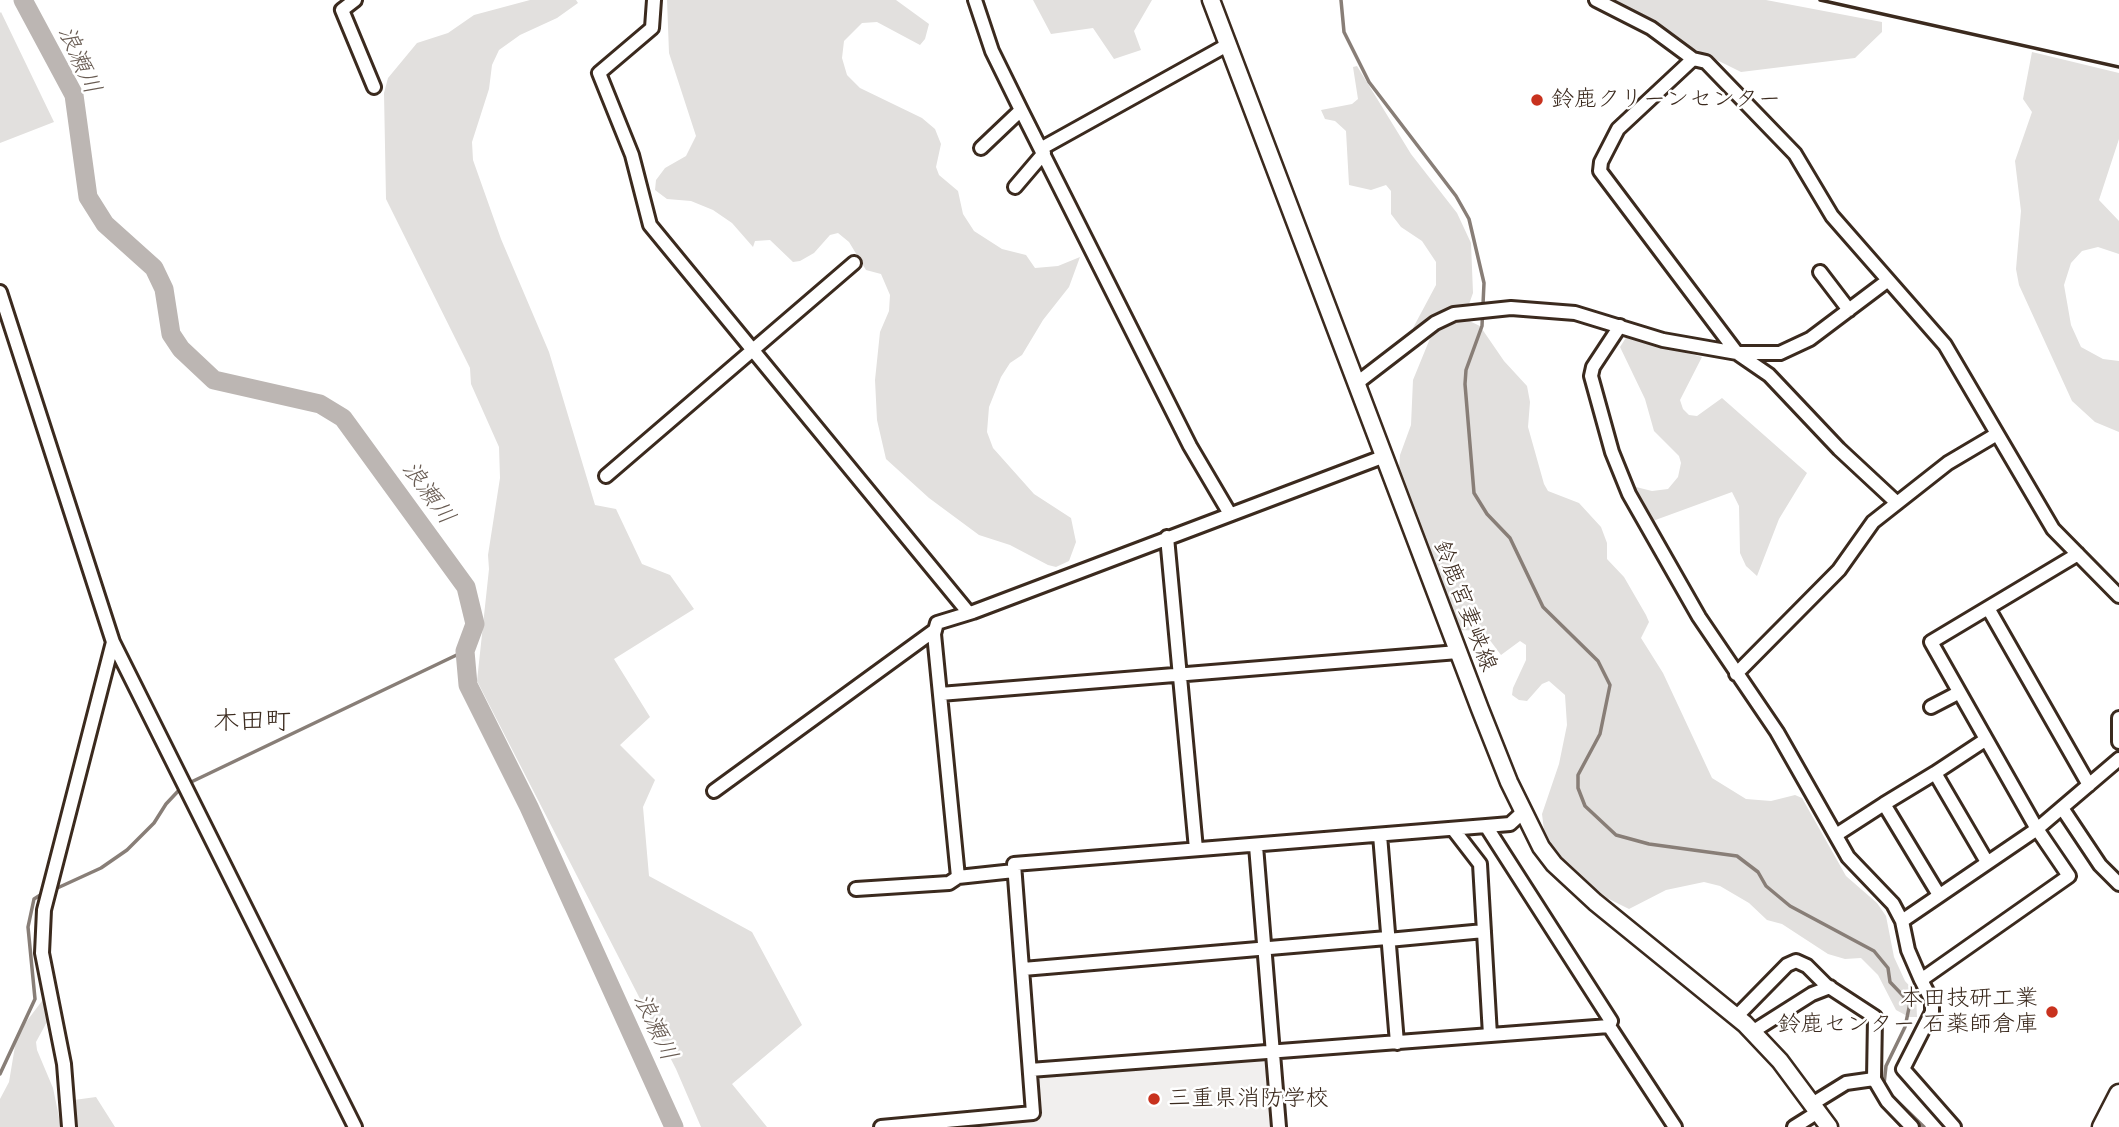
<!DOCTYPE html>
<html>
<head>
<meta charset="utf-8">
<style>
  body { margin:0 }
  canvas { display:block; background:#fff }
</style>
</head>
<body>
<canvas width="2119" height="1127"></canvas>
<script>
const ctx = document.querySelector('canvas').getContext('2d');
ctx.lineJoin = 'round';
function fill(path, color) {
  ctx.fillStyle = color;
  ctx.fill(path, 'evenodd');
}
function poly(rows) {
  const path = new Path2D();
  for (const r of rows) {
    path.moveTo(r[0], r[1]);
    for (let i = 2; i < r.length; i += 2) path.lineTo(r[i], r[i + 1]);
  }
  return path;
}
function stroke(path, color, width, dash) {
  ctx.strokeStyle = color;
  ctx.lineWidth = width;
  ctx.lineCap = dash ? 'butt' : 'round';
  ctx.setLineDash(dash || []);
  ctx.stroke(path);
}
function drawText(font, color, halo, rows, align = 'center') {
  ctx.font = font + ' "Playpen Sans","Klee One",sans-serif';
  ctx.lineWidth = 5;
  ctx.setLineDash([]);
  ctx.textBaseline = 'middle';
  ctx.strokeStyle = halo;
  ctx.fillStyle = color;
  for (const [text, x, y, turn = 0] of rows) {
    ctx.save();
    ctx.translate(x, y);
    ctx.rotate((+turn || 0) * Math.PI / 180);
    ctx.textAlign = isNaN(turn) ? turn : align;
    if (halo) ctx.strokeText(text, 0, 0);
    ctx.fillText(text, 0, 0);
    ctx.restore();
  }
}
const built = poly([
  [1262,1057,1268,1062,1274,1127,936,1127,1038,1118,1036,1079,1040,1074]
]);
const green = poly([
  [530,0,576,0,578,3,557,18,520,35,499,50,492,65,489,89,472,142,473,160,501,239,549,352,595,505,616,509,642,564,670,575,694,609,614,659,650,717,620,745,655,780,643,807,649,876,752,932,802,1025,732,1084,767,1127,701,1127,676,1069,477,681,489,569,488,555,500,478,499,447,471,384,470,368,386,199,384,93,388,78,417,43,448,33,474,15],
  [667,0,896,0,929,24,925,39,920,45,877,22,862,23,844,41,842,58,847,75,860,88,922,118,935,129,941,144,936,167,939,175,958,191,963,214,974,231,1002,249,1026,255,1035,268,1058,266,1080,257,1069,287,1043,320,1022,355,1010,363,1001,377,989,407,987,432,993,448,1034,494,1071,518,1076,542,1069,561,1056,567,1048,565,1010,545,979,535,929,498,886,459,877,420,875,380,880,332,889,311,890,295,881,274,866,270,849,242,838,233,830,235,814,253,800,261,793,262,770,240,755,241,753,247,732,223,713,210,691,201,667,199,655,190,656,180,665,168,686,156,696,136,669,53],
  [1033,0,1152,0,1134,31,1141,50,1114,59,1093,28,1051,34],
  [1596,0,1766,0,1882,22,1882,32,1855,58,1741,72],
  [1,12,54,122,0,143,0,13],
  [2032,52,2119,73,2119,139,2099,200,2119,221,2119,254,2098,247,2082,251,2071,263,2064,285,2071,325,2081,347,2103,359,2119,361,2119,432,2095,422,2072,401,2019,285,2016,269,2021,211,2015,161,2032,112,2023,99],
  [1357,66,1411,154,1457,213,1471,243,1473,293,1468,307,1417,334,1413,328,1436,285,1436,262,1422,241,1401,227,1391,214,1391,191,1386,185,1371,190,1349,185,1346,131,1335,121,1325,119,1321,110,1352,104,1358,99,1353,67],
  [1465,319,1480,326,1504,361,1527,386,1530,402,1528,427,1544,484,1548,491,1579,503,1601,527,1607,543,1607,559,1624,577,1646,615,1649,622,1641,638,1663,673,1712,778,1746,799,1771,801,1795,795,1802,798,1846,876,1877,903,1886,916,1894,957,1905,981,1916,993,1917,1017,1909,1017,1896,1010,1878,975,1861,958,1845,959,1828,954,1782,924,1767,920,1749,903,1720,886,1704,882,1666,890,1629,909,1607,898,1558,856,1544,830,1542,814,1559,764,1567,725,1565,695,1549,681,1542,684,1527,701,1519,700,1512,695,1513,688,1526,660,1526,645,1520,641,1501,655,1483,631,1459,630,1399,469,1400,455,1411,425,1413,380,1431,336,1441,324],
  [1627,336,1702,357,1680,400,1683,409,1689,415,1697,416,1722,398,1807,473,1779,519,1757,576,1746,566,1740,553,1739,506,1732,492,1650,522,1629,489,1636,487,1652,491,1668,489,1678,477,1681,463,1679,456,1654,431,1645,399,1620,347],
  [45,997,48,1003,48,1020,36,1042,37,1050,53,1088,61,1127,0,1127,0,1099,9,1082,17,1034],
  [96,1097,115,1127,78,1127,74,1100]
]);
const stream = poly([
  [1341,0,1344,32,1369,82,1456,196,1469,219,1484,283,1482,326,1466,370,1465,384,1474,493,1487,514,1510,538,1543,607,1598,661,1610,685,1600,734,1578,775,1578,788,1585,806,1616,835,1649,844,1737,856,1758,872,1766,886,1790,906,1874,951,1888,968,1890,982,1910,1003,1905,1027,1886,1066,1884,1084,1890,1094,1924,1127],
  [187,784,465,651],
  [53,890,101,868,127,850,154,823,166,804,181,788],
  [0,1074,35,999,28,927,34,899,45,892]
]);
const river = poly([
  [23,0,74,95,88,197,105,224,154,268,164,289,171,334,181,349,214,380,320,404,343,418,466,587,475,624,465,651,468,685,529,807,674,1127]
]);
const minor = poly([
  [355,0,342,10,374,87],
  [654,0,652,28,599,73,632,155,650,225,968,612],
  [975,0,992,51,1021,110,1190,446,1230,514],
  [1596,0,1651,28,1693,59],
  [981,148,1021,110],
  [1042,148,1229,44],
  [1015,187,1044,153],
  [1820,272,1849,310],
  [0,292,113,642,355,1127],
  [1620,326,1593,367,1591,376,1612,452,1629,494,1699,617,1777,732,1848,857,1893,904,1902,921,1908,950,1921,980,2069,876,2037,829,1931,642,2078,554],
  [1357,383,1435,323,1454,314,1511,308,1575,313,1663,340,1737,353,1780,353,1810,339,1887,281],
  [606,476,854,263],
  [1896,502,1839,449,1769,375,1737,353,1600,171,1601,162,1618,129,1693,59,1706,62,1795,154,1832,216,1945,345,2053,529,2119,596],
  [1167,537,1196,849],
  [1988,608,2089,785],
  [1736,674,1839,570,1873,522,1948,463,1997,434],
  [940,694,1458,652],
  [1931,707,1958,693],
  [2119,718,2119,742],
  [1935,773,1985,740],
  [714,791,935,630],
  [2062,808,2100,865,2119,884],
  [1486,826,1611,1021,1609,1026,1675,1127],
  [1453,829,1480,864,1490,1035],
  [1380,835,1397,1043],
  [1836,835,1884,804],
  [1256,846,1279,1127],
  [958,877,934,634,937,623,973,612,1385,456],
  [856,889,949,883,958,877,1014,871],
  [1939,895,1884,804,1935,773,1987,862],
  [1902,921,2037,829,2119,759],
  [1388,940,1484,931],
  [1023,969,1387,938],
  [1921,980,1932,1001,1932,1012,1903,1069,1954,1127],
  [1736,1017,1787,965,1796,961,1807,966,1826,985,1875,1017,1874,1079,1887,1101,1912,1127],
  [1752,1032,1812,994,1830,987],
  [1030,1070,1609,1026],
  [1812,1104,1846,1083,1874,1079],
  [69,1127,64,1064,42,953,44,910,113,642],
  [881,1127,1033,1113,1014,864,1486,826,1510,824,1523,812],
  [1794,1127,1818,1112]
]);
const major = poly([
  [1211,0,1480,709,1509,782,1541,847,1554,864,1595,902,1745,1024,1780,1061,1829,1127]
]);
const highway = poly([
  [2102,1127,2119,1094],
  [2116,1127,2119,1122]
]);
const rail = poly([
  [1820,0,2119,67]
]);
const markers = [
  [1537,100,7,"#c8321e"],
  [2052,1012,7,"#c8321e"],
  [1154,1099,7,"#c8321e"]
];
const poiNames = [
  ["鈴鹿クリーンセンター",1551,100],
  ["本田技研工業",2038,999,"right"],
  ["鈴鹿センター 石薬師倉庫",2038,1025,"right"],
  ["三重県消防学校",1168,1099]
];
const streetNames = [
  ["鈴鹿宮妻峡線",1465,606,69]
];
const waterNames = [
  ["浪瀬川",79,60,66],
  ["浪瀬川",428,493,54],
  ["浪瀬川",655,1027,65]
];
const quarterNames = [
  ["木田町",252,722]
];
fill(built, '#f1efee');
fill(green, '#e2e0de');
stroke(stream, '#887e77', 3.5);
stroke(river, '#bcb6b3', 19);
stroke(minor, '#3b2a1e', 18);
stroke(major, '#3b2a1e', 21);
stroke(highway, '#3b2a1e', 23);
stroke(minor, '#fff', 12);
stroke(major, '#fff', 16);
stroke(highway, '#fff', 18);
stroke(rail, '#3b2a1e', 3.5);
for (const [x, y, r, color] of markers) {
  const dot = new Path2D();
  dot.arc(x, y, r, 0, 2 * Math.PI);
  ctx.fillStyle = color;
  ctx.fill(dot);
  stroke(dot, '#fff', 2.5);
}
drawText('23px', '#3b2a1e', '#fff', poiNames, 'left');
drawText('23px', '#3b2a1e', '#fff', streetNames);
drawText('italic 24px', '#685b52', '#fff', waterNames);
drawText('26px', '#3b2a1e', '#fff', quarterNames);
</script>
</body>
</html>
